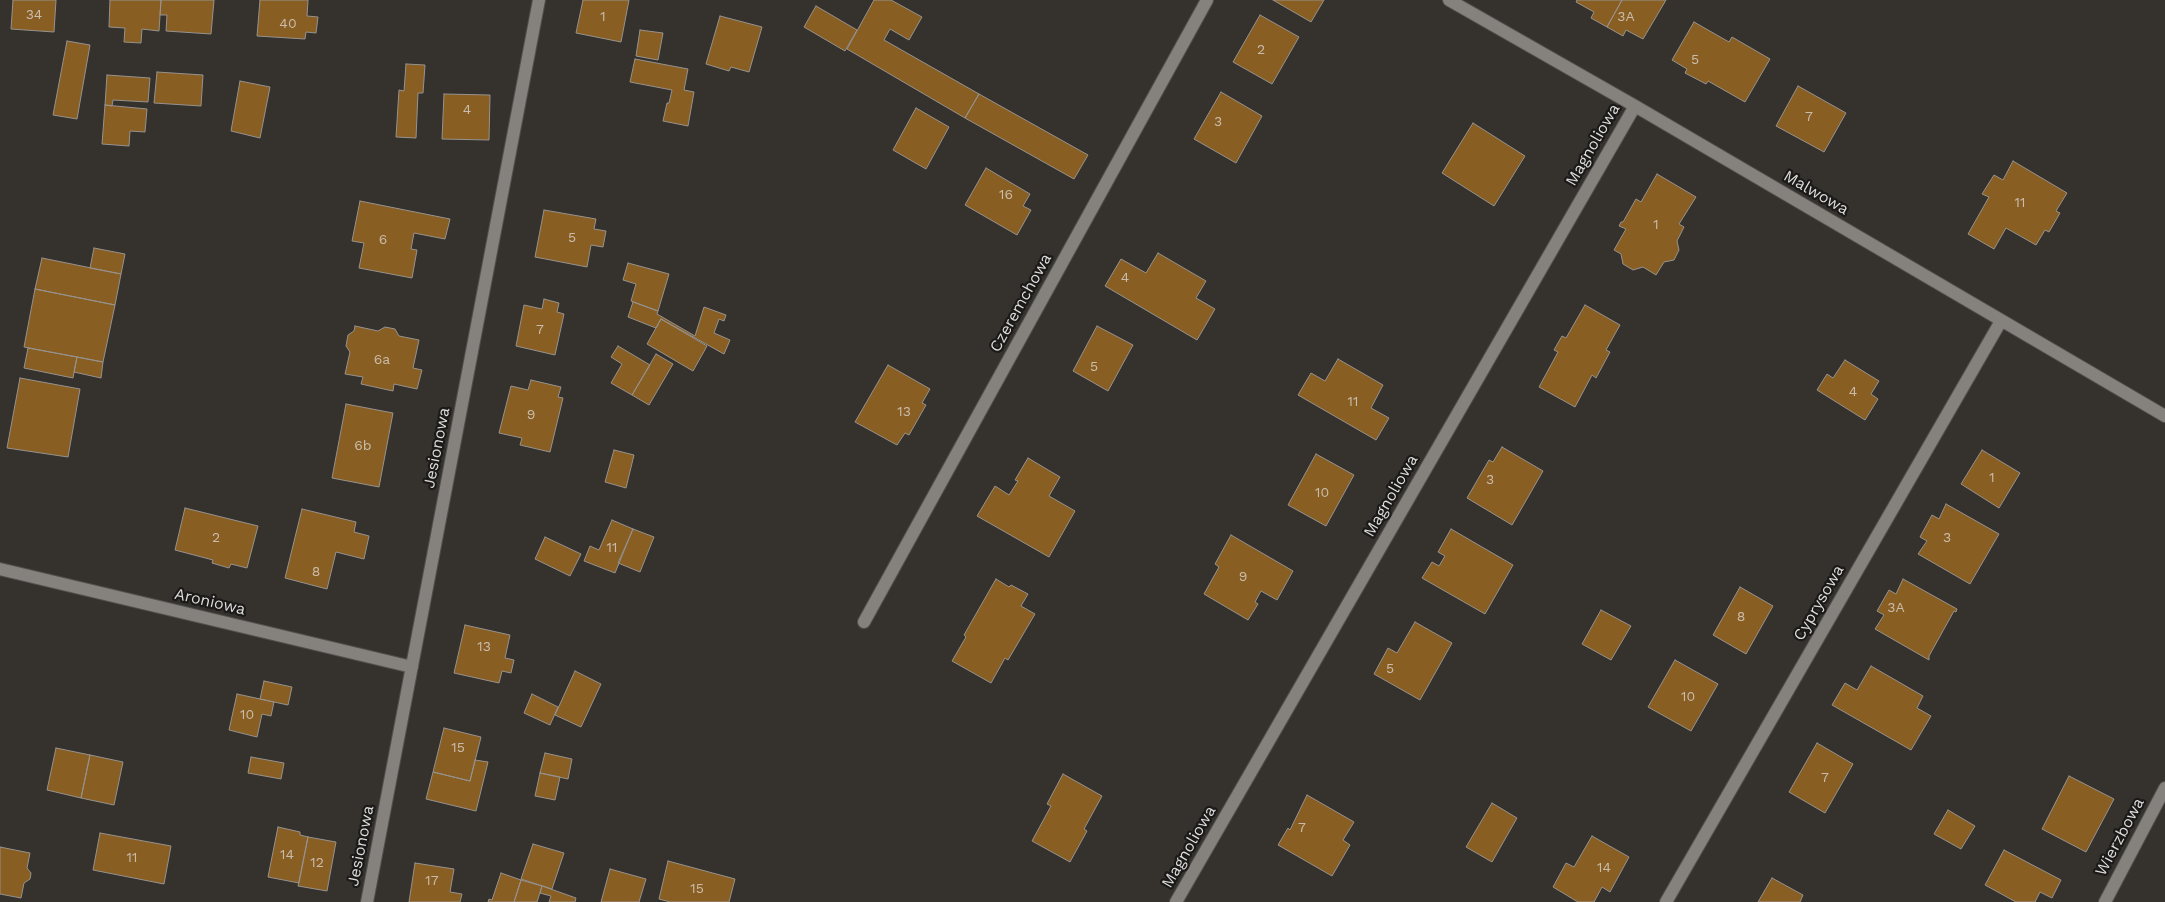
<!DOCTYPE html>
<html>
<head>
<meta charset="utf-8">
<style>
  body { margin:0 }
  canvas { display:block; background:#35322e }
</style>
</head>
<body>
<canvas width="2165" height="902"></canvas>
<script>
const ctx = document.querySelector('canvas').getContext('2d');
ctx.lineJoin = 'round';
function fill(path, color) {
  ctx.fillStyle = color;
  ctx.fill(path, 'evenodd');
}
function poly(rows) {
  const path = new Path2D();
  for (const r of rows) {
    path.moveTo(r[0], r[1]);
    for (let i = 2; i < r.length; i += 2) path.lineTo(r[i], r[i + 1]);
  }
  return path;
}
function stroke(path, color, width, dash) {
  ctx.strokeStyle = color;
  ctx.lineWidth = width;
  ctx.lineCap = dash ? 'butt' : 'round';
  ctx.setLineDash(dash || []);
  ctx.stroke(path);
}
function drawText(font, color, halo, rows, align = 'center') {
  ctx.font = font + ' "Work Sans",sans-serif';
  ctx.lineWidth = 4.5;
  ctx.setLineDash([]);
  ctx.textBaseline = 'middle';
  ctx.strokeStyle = halo;
  ctx.fillStyle = color;
  for (const [text, x, y, turn = 0] of rows) {
    ctx.save();
    ctx.translate(x, y);
    ctx.rotate((+turn || 0) * Math.PI / 180);
    ctx.textAlign = isNaN(turn) ? turn : align;
    if (halo) ctx.strokeText(text, 0, 0);
    ctx.fillText(text, 0, 0);
    ctx.restore();
  }
}
const building = poly([
  [13,0,56,0,54,32,11,29,13,0],
  [110,0,161,0,159,31,142,29,141,43,124,42,125,28,109,27,110,0],
  [161,0,214,0,211,34,166,31,167,15,160,15,161,0],
  [260,0,308,0,307,16,318,17,316,33,306,32,305,39,257,36,260,0],
  [583,0,629,0,621,42,576,33,583,0],
  [874,0,891,0,922,17,909,40,890,29,884,40,979,94,965,118,847,49,874,0],
  [1273,0,1324,0,1311,22,1273,0],
  [1577,0,1622,0,1607,27,1591,18,1594,12,1576,2,1577,0],
  [1622,0,1666,0,1643,39,1626,30,1623,36,1607,27,1622,0],
  [816,6,857,30,845,51,804,27,816,6],
  [1260,15,1299,37,1272,84,1233,62,1260,15],
  [720,16,762,27,749,72,731,67,729,71,706,64,720,16],
  [1694,22,1729,42,1732,37,1770,59,1745,102,1708,81,1706,84,1685,73,1687,69,1672,60,1694,22],
  [640,30,663,33,658,60,636,56,640,30],
  [67,41,90,45,77,119,53,115,67,41],
  [635,59,688,69,684,90,694,92,688,126,663,121,667,103,669,103,672,90,630,82,635,59],
  [406,64,425,65,423,93,418,93,416,138,396,137,399,90,404,91,406,64],
  [157,72,203,75,201,106,154,103,157,72],
  [107,75,150,78,148,102,113,100,112,106,105,105,107,75],
  [240,81,270,87,260,138,231,131,240,81],
  [1798,86,1846,113,1824,152,1776,126,1798,86],
  [1221,92,1262,116,1236,163,1194,139,1221,92],
  [444,94,490,95,489,140,442,139,444,94],
  [979,94,1088,155,1074,179,965,118,979,94],
  [105,105,147,109,145,132,130,131,129,146,102,144,105,105],
  [916,108,949,127,926,169,893,150,916,108],
  [1473,123,1525,156,1494,206,1442,173,1473,123],
  [2013,161,2067,193,2056,211,2060,213,2049,232,2045,230,2036,245,2006,228,1994,249,1968,234,1989,197,1982,194,1994,175,2003,180,2013,161],
  [986,168,1030,194,1023,206,1031,210,1017,235,965,205,986,168],
  [1657,174,1696,197,1679,224,1684,227,1677,241,1679,250,1674,260,1664,262,1656,275,1643,267,1633,270,1623,264,1621,254,1614,250,1626,229,1619,226,1621,222,1623,222,1636,199,1641,202,1657,174],
  [360,201,450,219,445,239,414,233,411,249,417,250,412,278,359,268,364,243,352,241,360,201],
  [544,210,596,219,594,229,606,231,603,247,591,245,587,267,535,257,544,210],
  [94,248,125,254,121,274,90,268,94,248],
  [1158,253,1206,281,1196,298,1215,309,1197,340,1105,286,1121,259,1146,273,1158,253],
  [42,258,121,274,115,305,35,289,42,258],
  [628,263,669,274,658,311,631,301,636,284,623,280,628,263],
  [35,289,115,305,103,362,24,347,35,289],
  [544,299,559,303,557,312,564,314,555,355,516,346,524,305,542,309,544,299],
  [633,302,658,311,657,314,695,336,704,307,726,315,724,321,719,319,714,333,730,340,724,354,661,319,656,328,628,317,633,302],
  [1585,305,1620,325,1606,350,1610,352,1596,378,1592,375,1575,407,1539,387,1558,352,1554,350,1562,336,1566,338,1585,305],
  [661,319,707,346,693,371,647,344,661,319],
  [355,326,378,331,385,327,395,329,399,336,419,340,413,368,422,370,417,389,394,384,393,391,361,384,363,377,345,374,350,352,346,346,348,335,354,331,355,326],
  [1097,326,1133,345,1108,391,1073,371,1097,326],
  [618,346,650,365,632,395,611,383,622,364,611,357,618,346],
  [28,348,77,357,73,378,24,368,28,348],
  [656,354,673,364,649,405,632,395,656,354],
  [77,357,103,362,101,378,74,372,77,357],
  [1338,359,1383,385,1371,408,1389,418,1376,440,1298,395,1311,373,1325,381,1338,359],
  [1845,360,1879,381,1871,394,1878,399,1865,420,1817,390,1827,374,1833,378,1845,360],
  [888,365,930,389,922,403,926,405,909,435,905,433,897,445,855,422,888,365],
  [20,378,80,389,68,457,7,448,20,378],
  [531,380,561,387,558,397,563,398,550,452,520,445,522,438,499,433,511,386,528,390,531,380],
  [346,404,393,413,379,487,332,478,346,404],
  [1502,447,1543,471,1512,525,1467,498,1489,460,1493,462,1502,447],
  [614,450,634,455,626,488,605,482,614,450],
  [1982,450,2020,473,1999,508,1961,484,1982,450],
  [1316,454,1354,475,1326,526,1288,505,1316,454],
  [1028,458,1060,477,1049,496,1075,511,1049,557,977,516,995,486,1009,495,1018,481,1015,480,1028,458],
  [1946,504,1999,534,1970,584,1918,554,1927,541,1920,537,1932,515,1939,519,1946,504],
  [185,508,258,526,247,568,231,564,229,568,212,563,213,560,175,550,185,508],
  [302,509,356,522,354,532,369,536,364,559,336,552,327,589,285,578,302,509],
  [612,520,633,529,615,573,584,561,590,546,599,550,612,520],
  [633,529,654,537,640,572,618,563,633,529],
  [1451,529,1513,565,1485,614,1422,578,1432,562,1439,566,1445,556,1438,552,1451,529],
  [1231,535,1293,571,1277,600,1261,591,1255,602,1258,604,1248,620,1204,594,1219,567,1215,564,1231,535],
  [545,537,581,554,570,576,535,559,545,537],
  [996,579,1009,587,1011,585,1028,594,1021,606,1035,614,1008,660,1005,658,991,683,952,661,966,637,964,635,996,579],
  [1903,579,1957,609,1956,612,1954,611,1929,656,1929,660,1875,629,1884,615,1877,611,1889,590,1896,594,1903,579],
  [1740,587,1773,606,1746,654,1713,635,1740,587],
  [1601,610,1631,626,1611,660,1582,644,1601,610],
  [1415,622,1452,643,1420,700,1374,674,1388,648,1397,653,1415,622],
  [465,625,510,635,505,658,514,660,511,673,502,671,499,683,454,673,465,625],
  [1675,660,1718,684,1691,731,1648,707,1675,660],
  [1871,666,1923,696,1917,708,1931,716,1911,750,1832,705,1845,683,1857,690,1871,666],
  [575,671,601,684,581,727,555,715,575,671],
  [264,681,292,687,288,705,260,699,264,681],
  [237,694,274,702,271,716,262,714,257,737,229,730,237,694],
  [532,694,558,707,550,725,524,713,532,694],
  [444,728,481,737,470,781,433,772,444,728],
  [1817,743,1853,764,1825,813,1789,792,1817,743],
  [56,748,90,755,81,798,47,790,56,748],
  [545,753,572,759,568,779,540,773,545,753],
  [90,755,123,762,114,805,81,798,90,755],
  [251,757,284,763,281,779,248,773,251,757],
  [475,760,488,762,476,811,426,799,433,772,470,781,475,760],
  [540,773,560,777,555,800,535,796,540,773],
  [1063,774,1102,796,1084,829,1087,831,1070,862,1032,841,1051,806,1047,804,1063,774],
  [2069,776,2114,799,2086,852,2042,829,2069,776],
  [1307,795,1354,822,1343,840,1350,845,1332,876,1278,845,1288,828,1290,830,1307,795],
  [1492,803,1517,818,1492,862,1466,847,1492,803],
  [1948,810,1975,826,1961,849,1934,834,1948,810],
  [278,827,300,832,300,835,308,837,299,883,268,877,278,827],
  [100,833,171,846,164,884,93,870,100,833],
  [1592,836,1629,857,1610,892,1602,887,1594,902,1578,902,1553,887,1566,863,1574,867,1592,836],
  [308,837,336,842,327,891,298,886,308,837],
  [533,844,564,853,552,889,521,879,533,844],
  [0,847,30,853,27,868,31,873,30,879,24,883,21,898,0,894,0,847],
  [2004,850,2061,880,2052,898,2040,892,2035,902,2016,902,1985,885,2004,850],
  [668,861,735,879,729,902,670,902,659,899,668,861],
  [415,863,454,869,450,892,462,894,460,902,409,902,415,863],
  [610,869,646,879,639,902,601,902,610,869],
  [501,873,521,880,514,902,488,902,489,899,492,900,501,873],
  [1772,878,1803,895,1800,902,1758,902,1772,878],
  [521,880,542,886,537,902,514,902,521,880],
  [542,886,576,898,575,902,549,902,551,896,540,893,542,886]
]);
const street = poly([
  [1449,0,1635,106,2165,416],
  [0,569,412,667],
  [864,622,1207,0],
  [367,902,539,0],
  [1176,902,1635,106],
  [1666,902,2001,321],
  [2105,902,2165,788]
]);
const numberNames = [
  ["34",34,15],
  ["1",603,17],
  ["3A",1626,17],
  ["40",288,24],
  ["2",1261,50],
  ["5",1695,60],
  ["4",467,110],
  ["7",1809,117],
  ["3",1218,122],
  ["16",1006,195],
  ["11",2020,203],
  ["1",1656,225],
  ["5",572,238],
  ["6",383,240],
  ["4",1125,278],
  ["7",540,330],
  ["6a",382,360],
  ["5",1094,367],
  ["4",1853,392],
  ["11",1353,402],
  ["13",904,412],
  ["9",531,415],
  ["6b",363,446],
  ["1",1992,478],
  ["3",1490,480],
  ["10",1322,493],
  ["2",216,538],
  ["3",1947,538],
  ["11",612,548],
  ["8",316,572],
  ["9",1243,577],
  ["3A",1896,608],
  ["8",1741,617],
  ["13",484,647],
  ["5",1390,669],
  ["10",1688,697],
  ["10",247,715],
  ["15",458,748],
  ["7",1825,778],
  ["7",1302,828],
  ["14",287,855],
  ["11",132,858],
  ["12",317,863],
  ["14",1604,868],
  ["17",432,881],
  ["15",697,889]
];
const streetNames = [
  ["Magnoliowa",1593,145,-60],
  ["Malwowa",1816,193,30],
  ["Czeremchowa",1021,303,-61],
  ["Jesionowa",437,448,-79],
  ["Magnoliowa",1391,496,-60],
  ["Aroniowa",210,602,13],
  ["Cyprysowa",1819,603,-60],
  ["Wierzbowa",2120,837,-62],
  ["Jesionowa",361,846,-79],
  ["Magnoliowa",1189,847,-60]
];
fill(building, '#895e22');
stroke(building, '#96928e', 1);
stroke(street, '#52504d', 14);
stroke(street, '#85817d', 12);
drawText('14px', '#c9bcac', null, numberNames);
drawText('16px', '#dedcda', '#1b1a18', streetNames);
</script>
</body>
</html>
